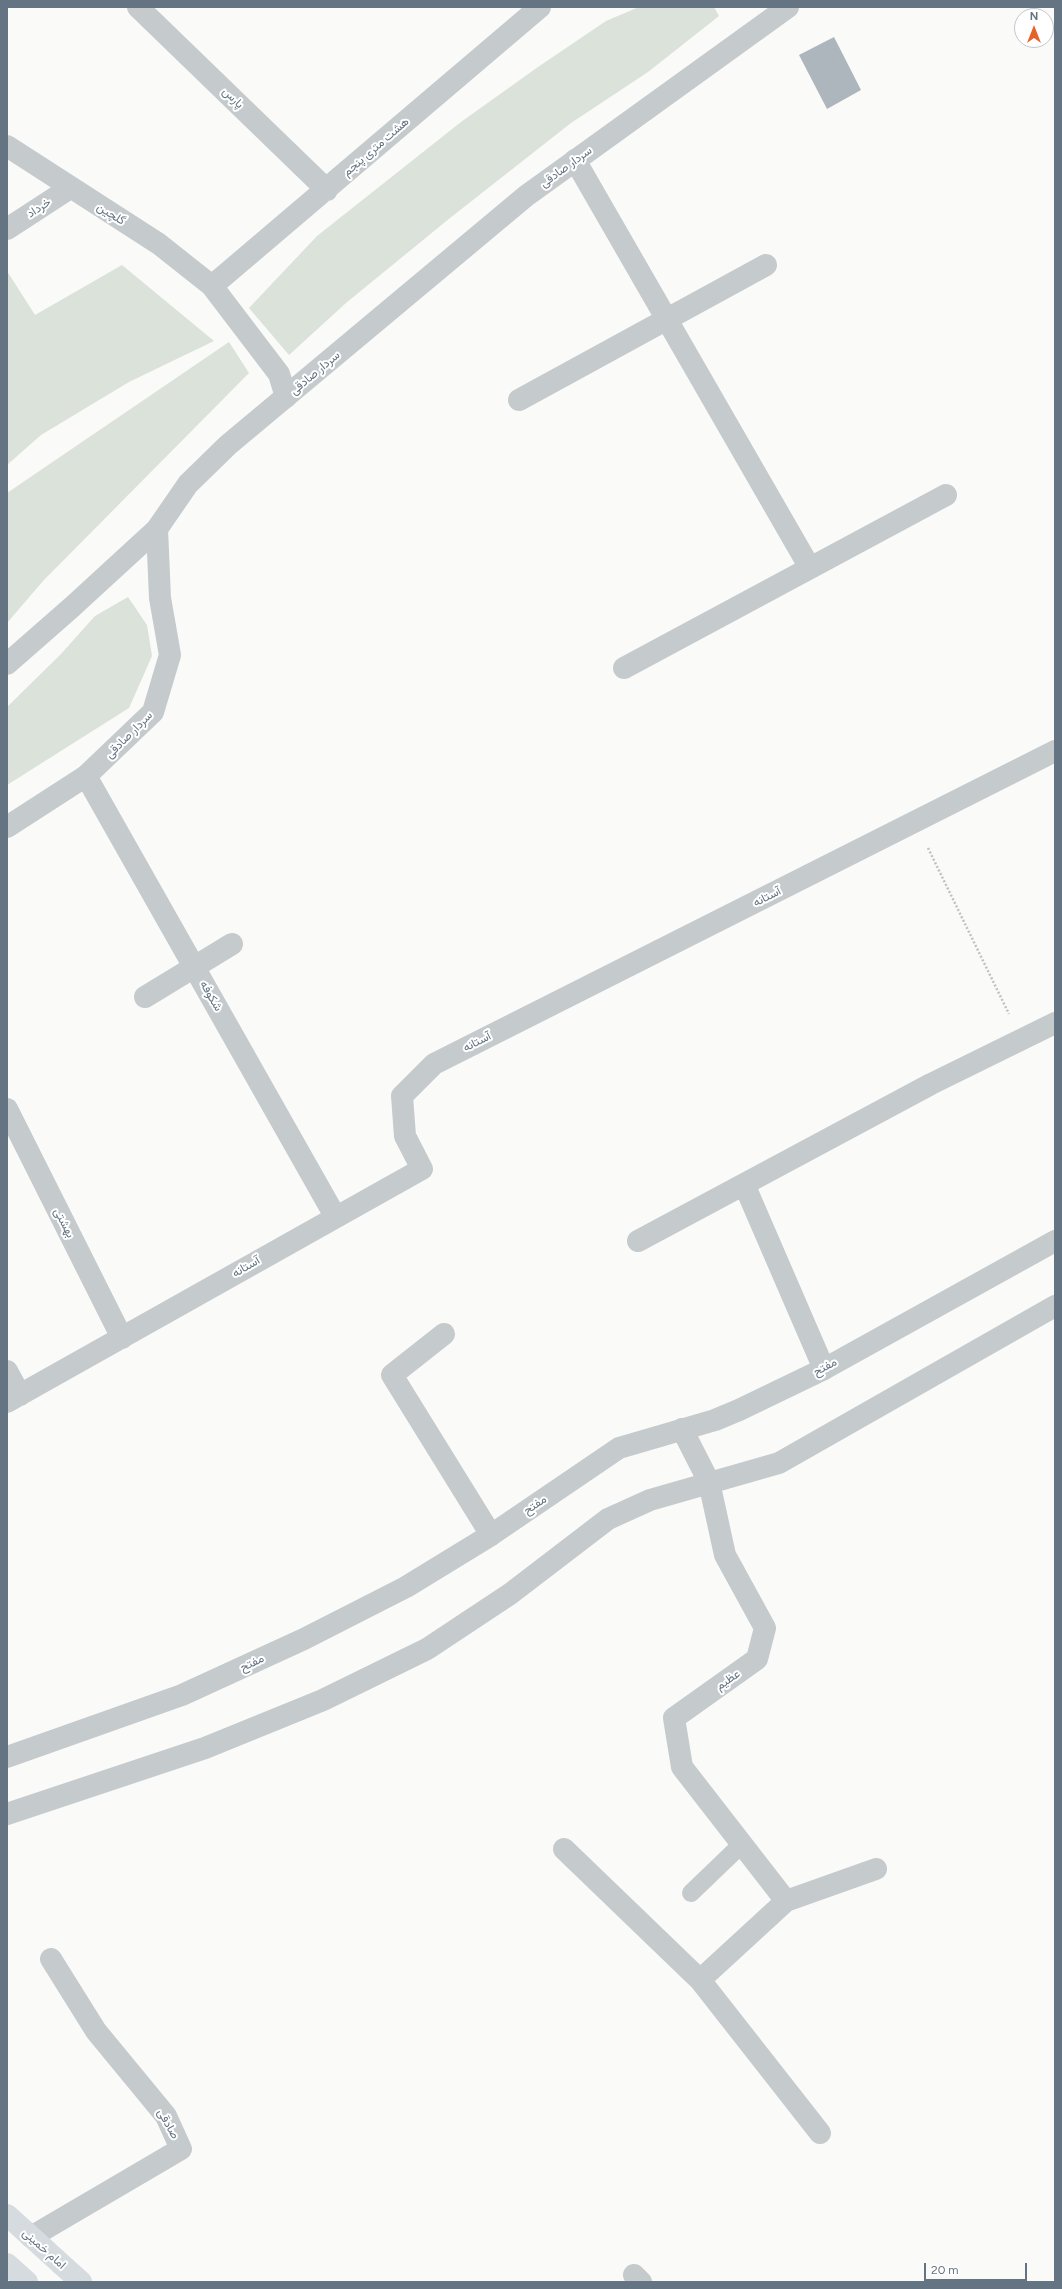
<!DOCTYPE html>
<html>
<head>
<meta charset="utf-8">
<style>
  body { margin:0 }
  #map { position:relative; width:1062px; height:2289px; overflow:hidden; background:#fafaf8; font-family:Figtree,sans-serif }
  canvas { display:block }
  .frame { position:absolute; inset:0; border:8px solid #647483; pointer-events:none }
  .north { position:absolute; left:1014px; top:8px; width:40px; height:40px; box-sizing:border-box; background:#fff; border:1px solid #c1c7cd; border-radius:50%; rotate:0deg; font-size:11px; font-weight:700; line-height:16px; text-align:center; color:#647483 }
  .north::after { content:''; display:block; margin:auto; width:14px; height:18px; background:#e6622b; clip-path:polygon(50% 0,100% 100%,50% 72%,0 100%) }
  .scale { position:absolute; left:924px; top:2263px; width:103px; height:18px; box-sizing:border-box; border:2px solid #647483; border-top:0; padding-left:5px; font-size:12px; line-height:14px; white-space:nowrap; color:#647483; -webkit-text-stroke:3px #fff; paint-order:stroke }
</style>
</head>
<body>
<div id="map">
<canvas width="1062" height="2289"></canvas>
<div class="frame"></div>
<div class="north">N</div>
<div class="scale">20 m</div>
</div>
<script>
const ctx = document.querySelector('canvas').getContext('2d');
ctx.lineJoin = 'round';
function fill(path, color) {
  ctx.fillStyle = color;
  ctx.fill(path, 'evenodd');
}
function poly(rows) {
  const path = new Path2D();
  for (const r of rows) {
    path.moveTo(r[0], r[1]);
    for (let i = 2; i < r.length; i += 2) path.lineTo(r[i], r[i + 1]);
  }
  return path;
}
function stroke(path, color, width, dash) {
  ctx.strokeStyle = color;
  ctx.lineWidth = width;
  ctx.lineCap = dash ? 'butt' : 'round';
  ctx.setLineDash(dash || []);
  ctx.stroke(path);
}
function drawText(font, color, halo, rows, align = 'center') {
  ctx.font = font + ' Figtree,Vazirmatn,sans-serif';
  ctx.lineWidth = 4;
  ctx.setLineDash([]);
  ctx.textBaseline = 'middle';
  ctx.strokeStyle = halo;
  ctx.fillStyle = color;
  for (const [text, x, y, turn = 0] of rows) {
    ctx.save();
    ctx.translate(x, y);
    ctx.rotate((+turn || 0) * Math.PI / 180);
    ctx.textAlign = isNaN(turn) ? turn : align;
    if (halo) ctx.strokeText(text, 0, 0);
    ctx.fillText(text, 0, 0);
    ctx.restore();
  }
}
const green = poly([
  [639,7,714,7,719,16,648,72,571,123,450,218,346,303,289,355,249,308,317,236,461,122,538,67,606,21],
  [122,265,214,341,129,382,41,435,7,465,7,271,35,315],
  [229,342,249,373,43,581,7,623,7,493],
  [128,597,147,625,152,656,129,708,7,785,7,707,61,654,95,616]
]);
const building = poly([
  [834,37,861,90,827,109,799,55]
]);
const path = poly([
  [928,848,1009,1014]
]);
const service = poly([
  [691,1893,742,1844]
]);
const minor = poly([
  [138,7,327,190],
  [7,146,159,244,212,286,279,374,286,397],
  [575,160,810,568],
  [7,229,70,188],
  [212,286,540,7],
  [519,400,766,265],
  [7,664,72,607,157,529],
  [624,668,946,495],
  [86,776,335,1216],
  [145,997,232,944],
  [7,1109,122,1338],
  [744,1184,824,1369],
  [638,1241,931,1084,1055,1023],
  [444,1334,392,1375,491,1535],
  [7,1371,20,1395],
  [7,1402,422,1169,405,1136,402,1096,434,1064,1055,751],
  [682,1429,709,1482,725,1555,765,1628,757,1659,674,1718,682,1767,786,1901],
  [564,1849,700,1980,786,1901,876,1869],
  [700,1980,820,2133],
  [31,2237,181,2149,166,2116,96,2031,51,1959],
  [634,2275,641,2282]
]);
const tertiary = poly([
  [7,827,86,776,153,712,170,655,160,598,157,529,188,484,228,445,526,196,788,7],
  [7,1757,182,1695,304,1639,406,1587,491,1535,619,1448,715,1420,739,1410,824,1369,1055,1241],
  [7,1814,205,1748,323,1700,427,1649,510,1594,608,1519,650,1500,779,1463,1055,1306]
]);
const secondary = poly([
  [7,2215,81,2282]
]);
const trunk = poly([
  [7,2264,27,2282]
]);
const streetNames = [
  ["پارس",233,98,44],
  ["هشت متری پنجم",376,147,-41],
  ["سردار صادقی",566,167,-36],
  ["خرداد",39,208,-33],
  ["گلچین",111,214,32],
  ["سردار صادقی",315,373,-40],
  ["سردار صادقی",129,735,-45],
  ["آستانه",767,897,-27],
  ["شکوفه",211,996,60],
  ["آستانه",477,1042,-27],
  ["بهشتی",64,1223,63],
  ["آستانه",246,1267,-30],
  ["مفتح",825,1367,-28],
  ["مفتح",535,1505,-34],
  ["مفتح",252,1663,-25],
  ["عظیم",728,1680,-35],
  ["صادقی",168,2124,61],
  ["امام خمینی",44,2249,42]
];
fill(green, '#dbe2d9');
fill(building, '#aeb6bd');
stroke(path, '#bfc2c5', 2.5, [2, 2]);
stroke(service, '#c5cacd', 18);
stroke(minor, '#c5cacd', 22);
stroke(tertiary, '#c5cacd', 22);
stroke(secondary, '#d6dbdf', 22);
stroke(trunk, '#d6dbdf', 22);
drawText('12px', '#647483', '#fff', streetNames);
</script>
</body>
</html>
